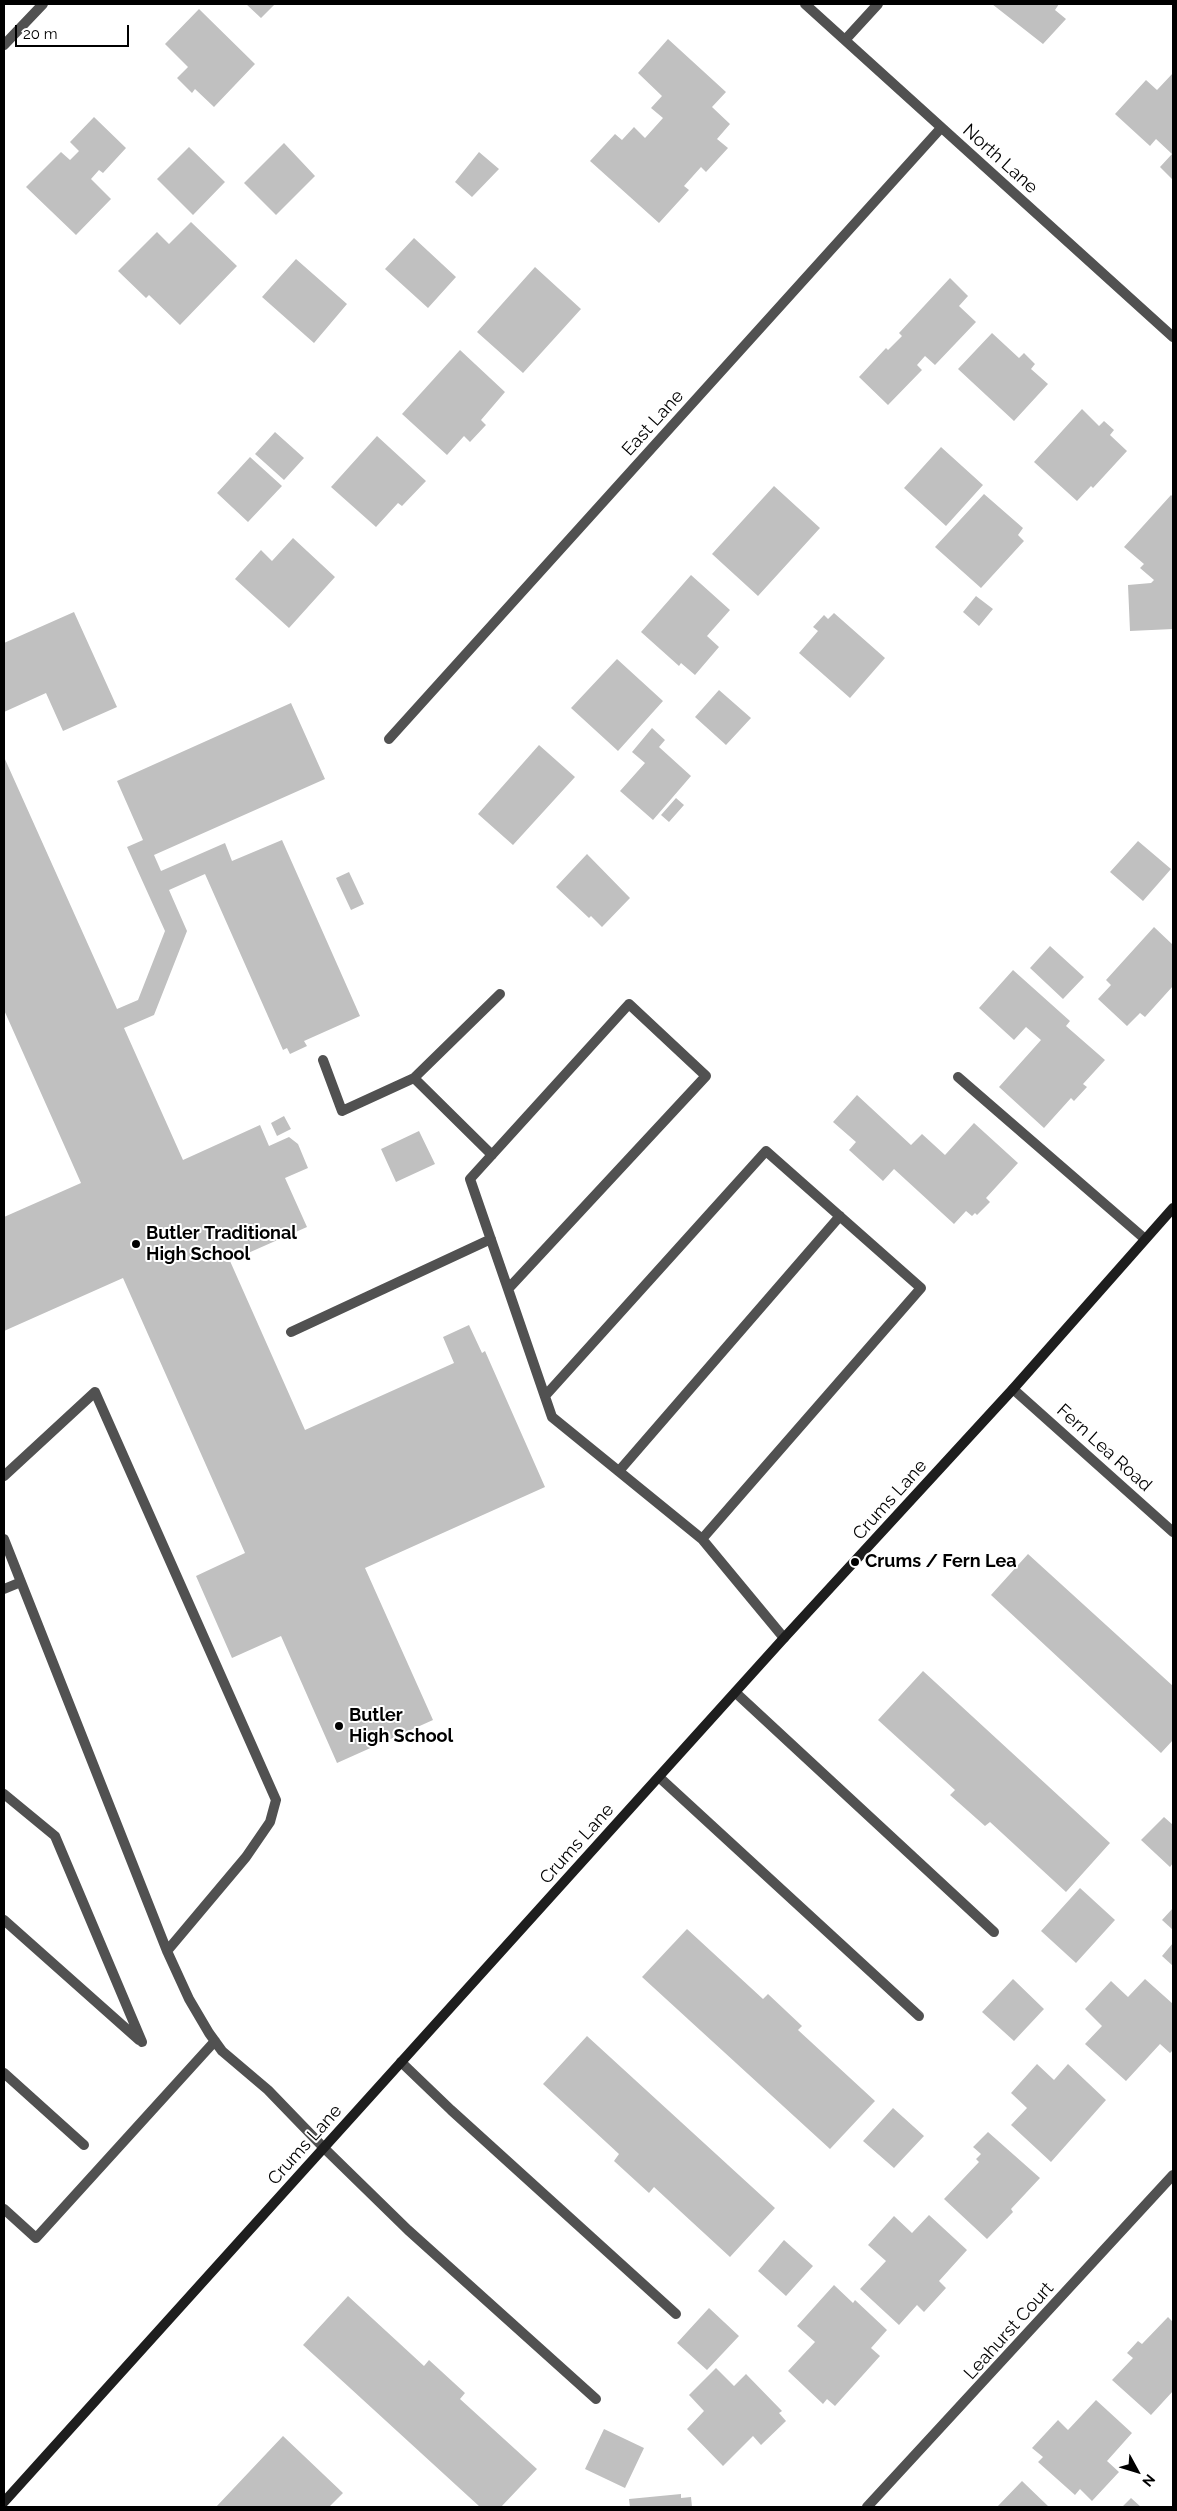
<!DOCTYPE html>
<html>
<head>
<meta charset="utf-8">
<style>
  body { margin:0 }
  #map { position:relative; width:1177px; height:2511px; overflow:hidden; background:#fff; font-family:Raleway,sans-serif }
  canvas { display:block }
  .frame { position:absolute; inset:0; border:5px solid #000; pointer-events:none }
  .north { position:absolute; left:1112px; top:2446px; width:50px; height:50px; -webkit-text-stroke:4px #fff; paint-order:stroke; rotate:129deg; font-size:14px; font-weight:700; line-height:20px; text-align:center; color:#000 }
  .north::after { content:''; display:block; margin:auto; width:18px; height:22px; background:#000; clip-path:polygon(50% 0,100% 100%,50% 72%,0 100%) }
  .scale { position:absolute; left:15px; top:25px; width:114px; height:22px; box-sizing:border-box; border:2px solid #000; border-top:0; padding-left:6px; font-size:15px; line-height:18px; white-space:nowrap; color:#000; -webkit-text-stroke:4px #fff; paint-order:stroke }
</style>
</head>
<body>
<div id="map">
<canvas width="1177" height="2511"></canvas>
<div class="frame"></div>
<div class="north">N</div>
<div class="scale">20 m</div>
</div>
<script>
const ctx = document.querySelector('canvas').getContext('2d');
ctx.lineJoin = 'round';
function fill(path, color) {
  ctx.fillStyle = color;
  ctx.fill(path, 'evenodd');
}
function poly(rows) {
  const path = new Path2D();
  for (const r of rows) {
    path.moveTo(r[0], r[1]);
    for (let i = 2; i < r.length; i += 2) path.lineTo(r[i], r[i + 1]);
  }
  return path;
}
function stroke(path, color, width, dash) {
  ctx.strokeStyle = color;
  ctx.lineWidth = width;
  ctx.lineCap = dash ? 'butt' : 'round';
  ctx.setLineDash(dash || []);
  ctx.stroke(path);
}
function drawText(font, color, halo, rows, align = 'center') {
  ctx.font = font + ' Raleway,sans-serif';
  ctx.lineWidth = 4;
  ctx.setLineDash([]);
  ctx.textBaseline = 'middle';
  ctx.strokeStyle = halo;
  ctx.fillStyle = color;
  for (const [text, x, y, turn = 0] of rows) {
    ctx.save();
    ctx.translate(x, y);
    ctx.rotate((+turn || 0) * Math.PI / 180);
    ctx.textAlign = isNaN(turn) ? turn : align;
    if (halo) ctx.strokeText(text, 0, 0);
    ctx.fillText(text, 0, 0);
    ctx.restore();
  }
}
const building = poly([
  [246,4,275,4,261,18],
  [992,4,1059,4,1055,10,1066,19,1043,44],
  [199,9,255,64,214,107,195,89,192,93,177,78,188,67,165,44],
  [668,39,726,92,712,107,730,124,717,139,728,148,706,172,701,167,684,186,689,190,659,223,590,161,615,134,622,140,634,127,645,138,663,118,651,108,662,96,638,73],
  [1173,73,1173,180,1160,167,1172,154,1156,139,1150,146,1115,114,1146,80,1157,90],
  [94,117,126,148,103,173,99,170,91,179,111,199,76,235,26,187,61,152,70,160,79,151,70,142],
  [284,143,315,176,276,215,244,183],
  [189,147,225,182,193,215,157,179],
  [479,152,499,169,472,197,455,182],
  [191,222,237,266,180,325,149,295,146,298,118,271,157,232,169,244],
  [414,238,456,277,428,308,385,269],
  [296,259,347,304,314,343,262,297],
  [535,267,581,309,523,373,477,332],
  [950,278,968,296,959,306,976,322,935,365,925,356,917,365,922,370,888,405,859,377,886,348,888,350,902,336,899,333],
  [992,333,1019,358,1024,353,1035,364,1031,369,1048,384,1014,421,958,369],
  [460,350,505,392,481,420,486,425,470,442,464,436,447,455,402,414],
  [1082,409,1099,426,1104,421,1114,430,1110,435,1127,451,1093,488,1091,486,1077,501,1034,462],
  [275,432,304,458,284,480,255,454],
  [377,436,426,481,402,506,398,503,376,527,331,487],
  [941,447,983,485,946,526,904,488],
  [250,457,282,486,248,522,217,493],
  [774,486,820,528,758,596,712,554],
  [984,494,1023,528,1018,535,1024,541,981,588,935,547],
  [1171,495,1173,497,1173,629,1130,631,1128,585,1151,583,1154,580,1140,568,1144,564,1124,547],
  [293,538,335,577,289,628,235,579,261,550,272,561],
  [691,575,730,610,707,636,719,647,695,675,681,663,679,666,641,632],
  [976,596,993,609,979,626,963,612],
  [74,612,117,707,63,731,46,693,4,712,4,643],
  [834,613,885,658,850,698,799,653,818,631,813,627,824,615,828,619],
  [617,659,663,701,618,751,571,708],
  [719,690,751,718,726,745,695,717],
  [291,703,325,779,154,855,161,871,225,843,232,861,282,840,360,1016,304,1041,307,1046,290,1054,287,1048,283,1050,205,874,169,890,187,931,154,1015,124,1028,183,1160,260,1125,269,1146,289,1137,298,1144,308,1168,285,1178,307,1227,230,1261,305,1430,454,1363,443,1337,469,1325,482,1353,485,1351,545,1487,365,1568,433,1720,337,1763,281,1636,232,1658,196,1576,245,1553,123,1278,4,1331,4,1217,81,1183,4,1010,4,757,117,1009,138,1000,165,931,127,847,143,840,117,781],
  [652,728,665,740,659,747,691,776,653,820,620,791,645,763,632,752],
  [539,745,575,777,513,845,478,814],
  [676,798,684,805,669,822,661,815],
  [1138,841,1171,869,1143,901,1110,872],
  [587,854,630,898,602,927,591,916,589,918,556,887],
  [349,872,364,904,351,910,336,878],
  [1154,927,1173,945,1173,986,1145,1017,1140,1013,1127,1026,1098,999,1111,985,1106,980],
  [1050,946,1084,977,1063,999,1030,968],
  [1013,970,1070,1021,1066,1026,1105,1060,1083,1084,1087,1087,1074,1101,1071,1098,1044,1128,999,1087,1041,1040,1026,1027,1014,1040,979,1008],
  [857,1095,911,1145,922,1134,945,1155,974,1123,1018,1163,986,1198,990,1202,977,1215,975,1213,972,1216,966,1211,954,1224,894,1169,883,1181,849,1150,856,1142,833,1122],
  [284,1116,291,1129,277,1136,271,1123],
  [419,1131,435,1164,396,1182,381,1149],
  [1028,1554,1173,1686,1173,1740,1161,1753,991,1595],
  [923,1671,1110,1843,1066,1892,990,1822,985,1826,950,1795,955,1790,878,1720],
  [1164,1817,1173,1825,1173,1863,1170,1867,1141,1840],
  [1080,1888,1115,1920,1076,1963,1041,1931],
  [1173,1908,1173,1930,1162,1920],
  [687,1929,763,1999,768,1994,802,2026,798,2030,875,2101,830,2149,642,1977],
  [1173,1943,1173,1966,1162,1956],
  [1013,1979,1044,2009,1014,2041,982,2012],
  [1145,1979,1173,2004,1173,2050,1170,2053,1160,2044,1126,2081,1085,2044,1102,2026,1085,2009,1111,1981,1128,1997],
  [587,2036,775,2208,730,2257,654,2187,649,2193,614,2161,619,2154,543,2084],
  [1037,2064,1054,2080,1068,2064,1106,2100,1051,2162,1011,2125,1027,2108,1011,2093],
  [893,2108,924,2136,894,2168,863,2141],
  [988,2132,1040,2178,1011,2209,1013,2212,987,2239,944,2199,979,2162,976,2159,981,2154,973,2147],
  [929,2215,967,2250,939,2281,946,2288,924,2312,917,2305,899,2325,860,2289,886,2261,868,2245,894,2216,912,2233],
  [784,2240,813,2266,786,2296,758,2271],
  [834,2285,853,2303,855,2300,887,2330,871,2348,880,2356,835,2406,827,2399,823,2404,788,2371,815,2342,797,2326],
  [348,2296,424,2366,429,2360,465,2393,460,2399,537,2469,501,2507,480,2507,303,2345],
  [709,2308,739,2336,707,2370,677,2343],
  [1168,2317,1173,2322,1173,2391,1151,2415,1112,2380,1133,2358,1127,2353,1138,2341,1142,2344],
  [716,2368,734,2386,746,2374,782,2411,779,2413,786,2421,761,2445,753,2436,723,2466,687,2429,704,2411,689,2395],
  [1096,2400,1132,2433,1107,2461,1119,2472,1092,2501,1080,2489,1075,2495,1038,2462,1043,2457,1032,2448,1058,2420,1068,2430],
  [604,2429,644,2448,625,2488,585,2469],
  [283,2436,343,2493,329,2507,216,2507],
  [1022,2481,1049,2507,997,2507],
  [681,2494,681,2498,691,2497,692,2507,630,2507,629,2499],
  [1131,2498,1141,2507,1122,2507]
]);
const service = poly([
  [323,1060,342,1111,414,1078,500,994],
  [958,1077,1145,1239],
  [414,1078,492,1155],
  [508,1289,706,1076,629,1004,470,1179,508,1289,552,1417,702,1539,784,1638],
  [291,1332,491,1239],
  [545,1396,766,1151,921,1288,702,1539],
  [619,1471,840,1216],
  [4,1476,95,1392,276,1800,270,1822,246,1857,167,1951],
  [4,1539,167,1951,189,1999,209,2033,222,2051,268,2090,324,2148,408,2230,596,2399],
  [4,1589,21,1582],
  [736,1693,994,1932],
  [660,1778,919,2016],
  [4,1794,55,1836,142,2042],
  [4,1920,139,2040],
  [401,2062,451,2110,676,2314],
  [4,2073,84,2145],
  [4,2209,36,2238,215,2041]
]);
const minor = poly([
  [805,4,1173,337],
  [845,40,878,4],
  [4,45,43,4],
  [389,739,941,128],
  [1013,1389,1173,1532],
  [867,2507,1173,2175]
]);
const secondary = poly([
  [4,2502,784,1638,1013,1389,1173,1208]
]);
const markers = [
  [136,1244,5,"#000"],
  [855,1562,5,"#000"],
  [339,1726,5,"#000"]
];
const streetNames = [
  ["North Lane",1000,159,42],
  ["East Lane",653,423,-48],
  ["Fern Lea Road",1104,1448,42],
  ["Crums Lane",890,1500,-48],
  ["Crums Lane",577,1844,-48],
  ["Crums Lane",305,2145,-48],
  ["Leahurst Court",1009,2331,-48]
];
const poiNames = [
  ["Butler Traditional",146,1234],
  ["High School",146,1255],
  ["Crums / Fern Lea",865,1562],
  ["Butler",349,1716],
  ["High School",349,1737]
];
fill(building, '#c0c0c0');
stroke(service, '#515151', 10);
stroke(minor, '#515151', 10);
stroke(secondary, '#1e1e1e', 10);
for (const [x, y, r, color] of markers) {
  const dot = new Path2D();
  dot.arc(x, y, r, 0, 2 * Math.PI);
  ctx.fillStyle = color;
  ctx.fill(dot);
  stroke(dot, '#fff', 2);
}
drawText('18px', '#000', '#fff', streetNames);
drawText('bold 18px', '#000', '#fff', poiNames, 'left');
</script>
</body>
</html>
